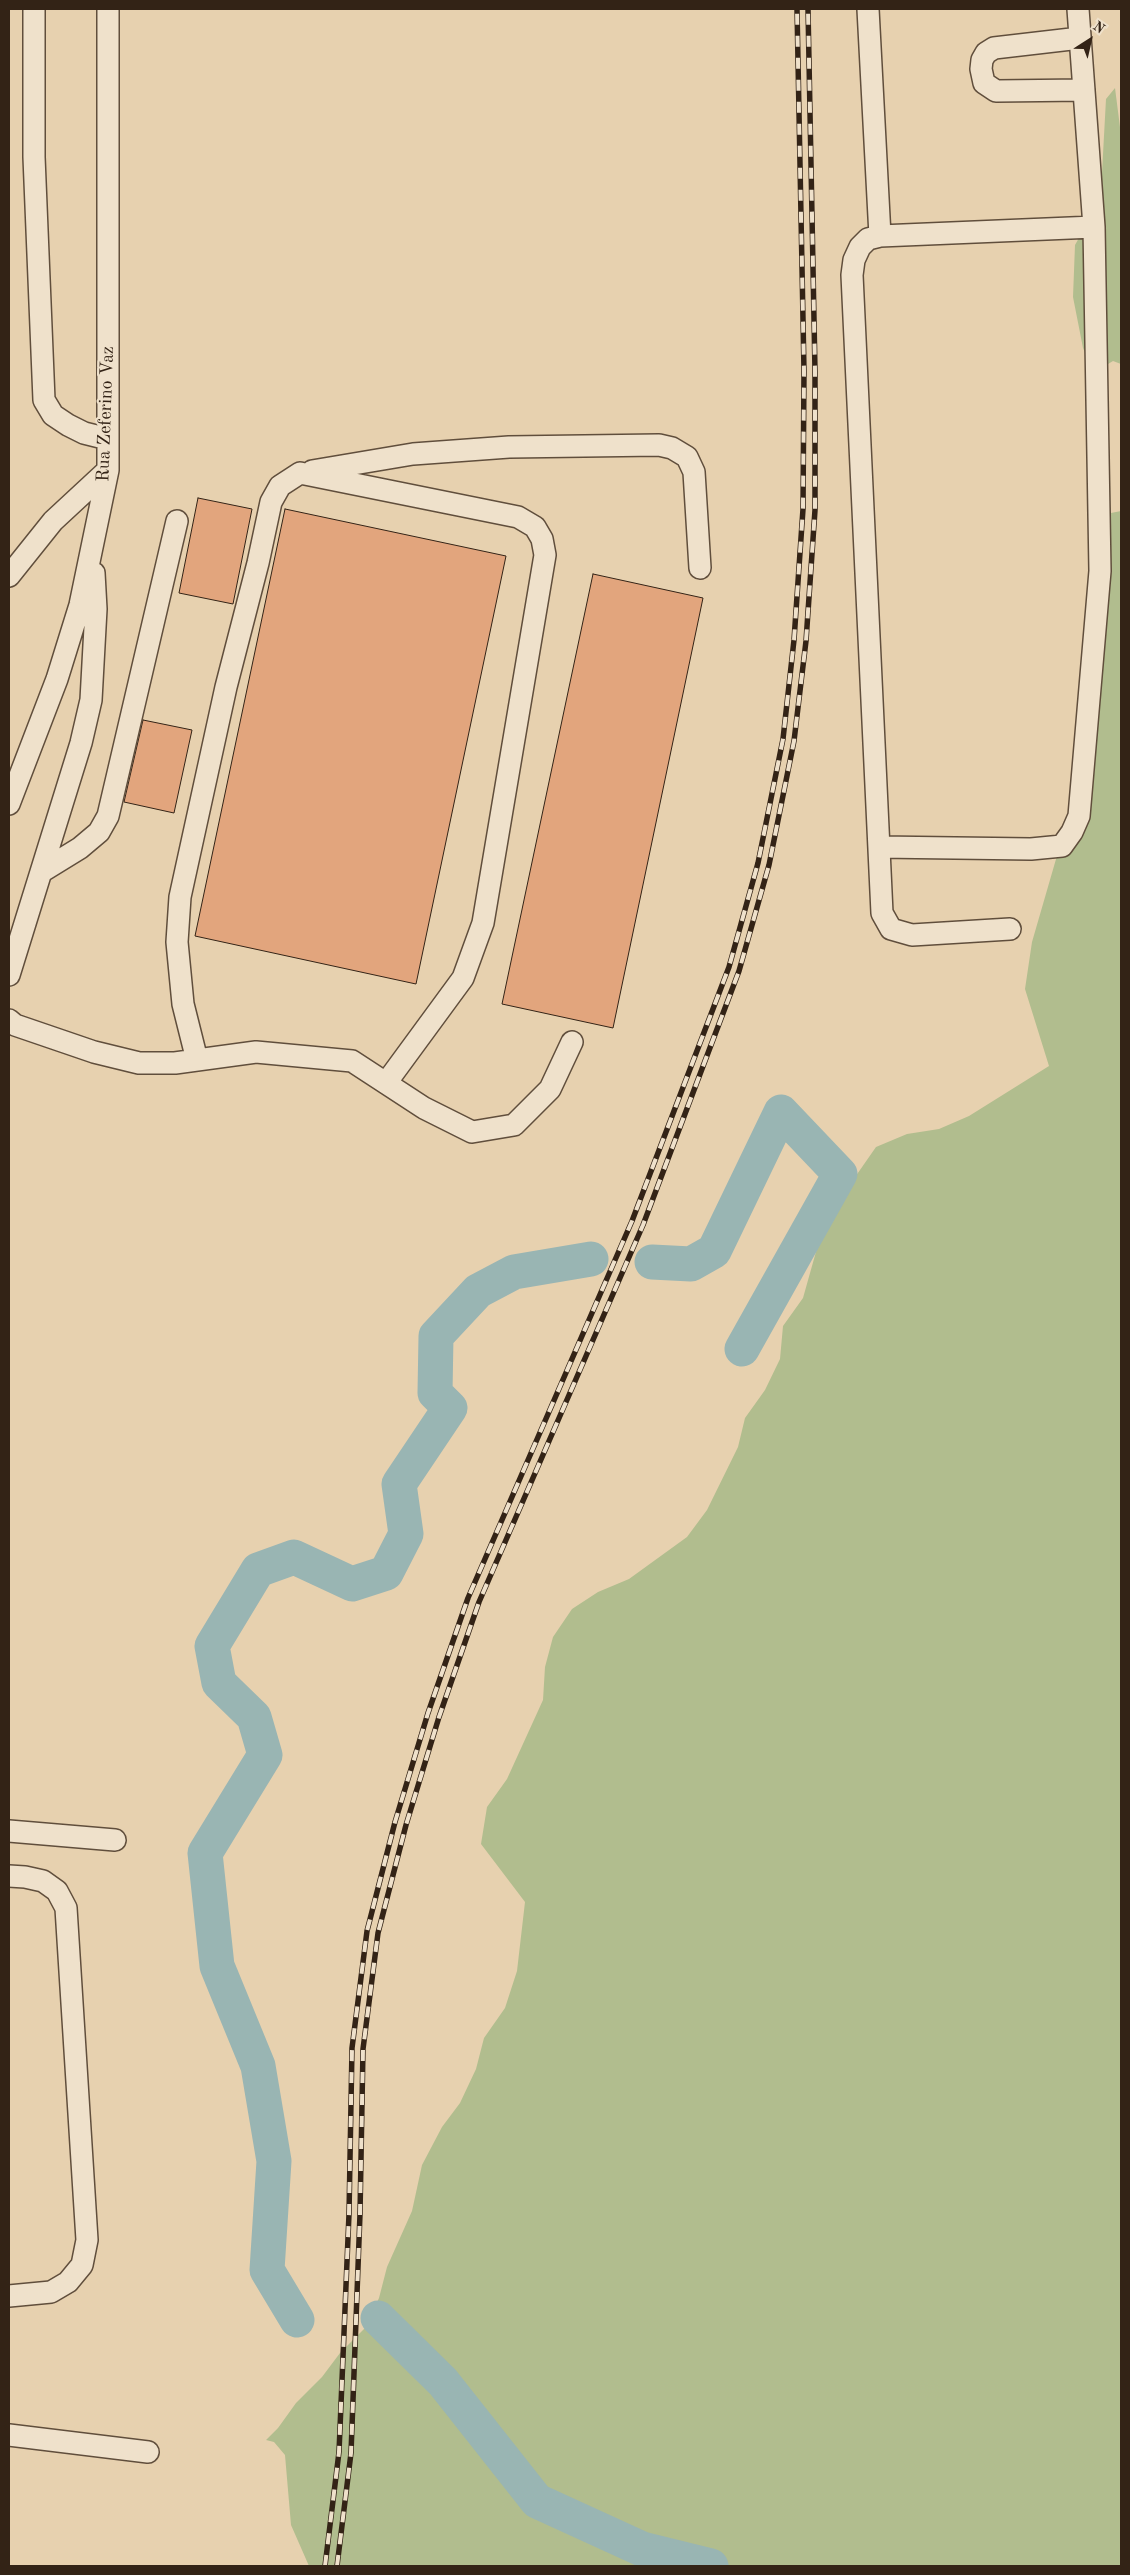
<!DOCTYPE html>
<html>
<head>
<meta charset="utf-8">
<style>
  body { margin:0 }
  #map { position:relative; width:1130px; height:2575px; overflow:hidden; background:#e7d1af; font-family:"Old Standard TT",serif }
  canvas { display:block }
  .frame { position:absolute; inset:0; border:10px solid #332316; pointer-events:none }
  .north { position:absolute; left:1065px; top:15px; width:50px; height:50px; -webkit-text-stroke:4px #efe1cb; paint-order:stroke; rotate:35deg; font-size:14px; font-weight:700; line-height:20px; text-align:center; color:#332316 }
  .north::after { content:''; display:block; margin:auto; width:18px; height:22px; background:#332316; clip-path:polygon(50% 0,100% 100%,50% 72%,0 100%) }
</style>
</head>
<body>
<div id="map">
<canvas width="1130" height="2575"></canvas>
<div class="frame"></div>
<div class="north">N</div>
</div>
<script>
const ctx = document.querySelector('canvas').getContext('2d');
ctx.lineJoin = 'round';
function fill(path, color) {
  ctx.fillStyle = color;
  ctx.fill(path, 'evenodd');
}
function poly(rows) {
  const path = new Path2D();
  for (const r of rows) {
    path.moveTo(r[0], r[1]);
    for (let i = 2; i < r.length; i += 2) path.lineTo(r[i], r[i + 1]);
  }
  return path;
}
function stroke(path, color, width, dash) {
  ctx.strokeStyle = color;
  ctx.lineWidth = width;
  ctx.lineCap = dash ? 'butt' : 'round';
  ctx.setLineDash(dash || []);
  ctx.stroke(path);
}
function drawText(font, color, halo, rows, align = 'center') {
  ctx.font = font + ' "Old Standard TT",serif';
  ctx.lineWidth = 4.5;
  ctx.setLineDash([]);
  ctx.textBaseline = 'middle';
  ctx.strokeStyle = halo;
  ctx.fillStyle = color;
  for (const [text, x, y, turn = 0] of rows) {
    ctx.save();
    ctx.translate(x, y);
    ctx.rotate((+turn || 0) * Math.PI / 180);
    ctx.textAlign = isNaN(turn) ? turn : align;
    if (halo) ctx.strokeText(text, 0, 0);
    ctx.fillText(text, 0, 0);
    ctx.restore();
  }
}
const green = poly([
  [1115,88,1121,135,1121,364,1113,361,1108,364,1106,384,1099,384,1083,348,1073,297,1075,245,1097,206,1101,191,1106,99],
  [1121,511,1121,2566,309,2566,291,2525,285,2455,274,2442,266,2440,278,2428,296,2403,322,2377,340,2353,366,2327,379,2298,387,2267,412,2211,422,2165,442,2127,460,2103,476,2069,484,2038,505,2008,517,1971,525,1902,481,1844,487,1807,507,1779,543,1700,545,1667,553,1637,572,1609,598,1592,629,1579,687,1537,707,1510,738,1447,745,1418,765,1390,780,1359,783,1326,803,1298,821,1234,837,1203,876,1147,907,1134,939,1129,969,1116,1049,1066,1025,989,1032,942,1074,797,1074,747,1088,655,1091,544,1111,513]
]);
const river = poly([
  [652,1262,691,1264,714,1251,781,1112,840,1174,742,1349],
  [378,2318,443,2382,537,2501,642,2549,711,2566],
  [297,2320,267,2270,274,2161,258,2066,217,1966,205,1853,265,1755,254,1717,219,1683,212,1646,258,1570,294,1557,352,1584,386,1573,406,1534,399,1484,450,1408,435,1393,436,1336,478,1291,514,1272,591,1259]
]);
const building = poly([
  [198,498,252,509,233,604,179,593,198,498],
  [285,509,506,556,416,984,195,936,285,509],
  [593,574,703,598,613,1028,502,1004,593,574],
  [143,720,192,730,174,813,124,802,143,720]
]);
const minor = poly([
  [34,9,34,157,44,400,53,415,68,425,84,433,108,439],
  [868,9,880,236],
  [1080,38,994,48,986,53,982,60,981,69,984,83,996,91,1084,90],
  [312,471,413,454,509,447,659,445,672,448,687,457,694,472,700,568],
  [9,576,53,521,108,470],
  [9,804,57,679,80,605,108,470,108,9],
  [879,847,1031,849,1062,846,1072,832,1079,816,1100,571,1094,227],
  [41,872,80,848,99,832,108,816,177,521],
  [1010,929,912,935,891,929,882,913,852,275,854,260,860,247,868,239,880,236,1094,227,1078,9],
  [9,975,81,743,91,700,96,609,94,573],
  [9,1020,15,1025,94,1052,139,1063,175,1063,256,1052,352,1061,424,1108,472,1132,514,1125,550,1089,572,1042],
  [197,1060,183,1004,177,942,180,897,226,687,258,563,271,502,280,486,300,473,518,517,535,527,542,539,545,555,483,923,463,978,386,1083],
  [9,1831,115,1840],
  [9,1876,25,1877,43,1881,57,1891,66,1908,87,2240,82,2265,68,2282,51,2292,9,2296],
  [9,2435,148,2452]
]);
const rail = poly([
  [325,2566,339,2452,349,2214,352,2048,367,1931,395,1822,428,1713,468,1598,632,1221,729,967,758,863,783,739,794,640,803,509,804,371,797,9],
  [337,2566,351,2453,360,2214,363,2049,378,1933,406,1825,439,1717,479,1602,643,1225,739,971,769,865,794,741,806,641,815,510,815,371,808,9]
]);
const streetNames = [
  ["Rua Zeferino Vaz",106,414,-88]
];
fill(green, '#b1bd8e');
stroke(river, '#99b5b3', 35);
fill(building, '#e2a57d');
stroke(building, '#332316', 1);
stroke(minor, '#604e3c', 24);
stroke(minor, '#efe1cb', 21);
stroke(rail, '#332316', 5.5);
stroke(rail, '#efe1cb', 4, [11]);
drawText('18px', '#332316', '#efe1cb', streetNames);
</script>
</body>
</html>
